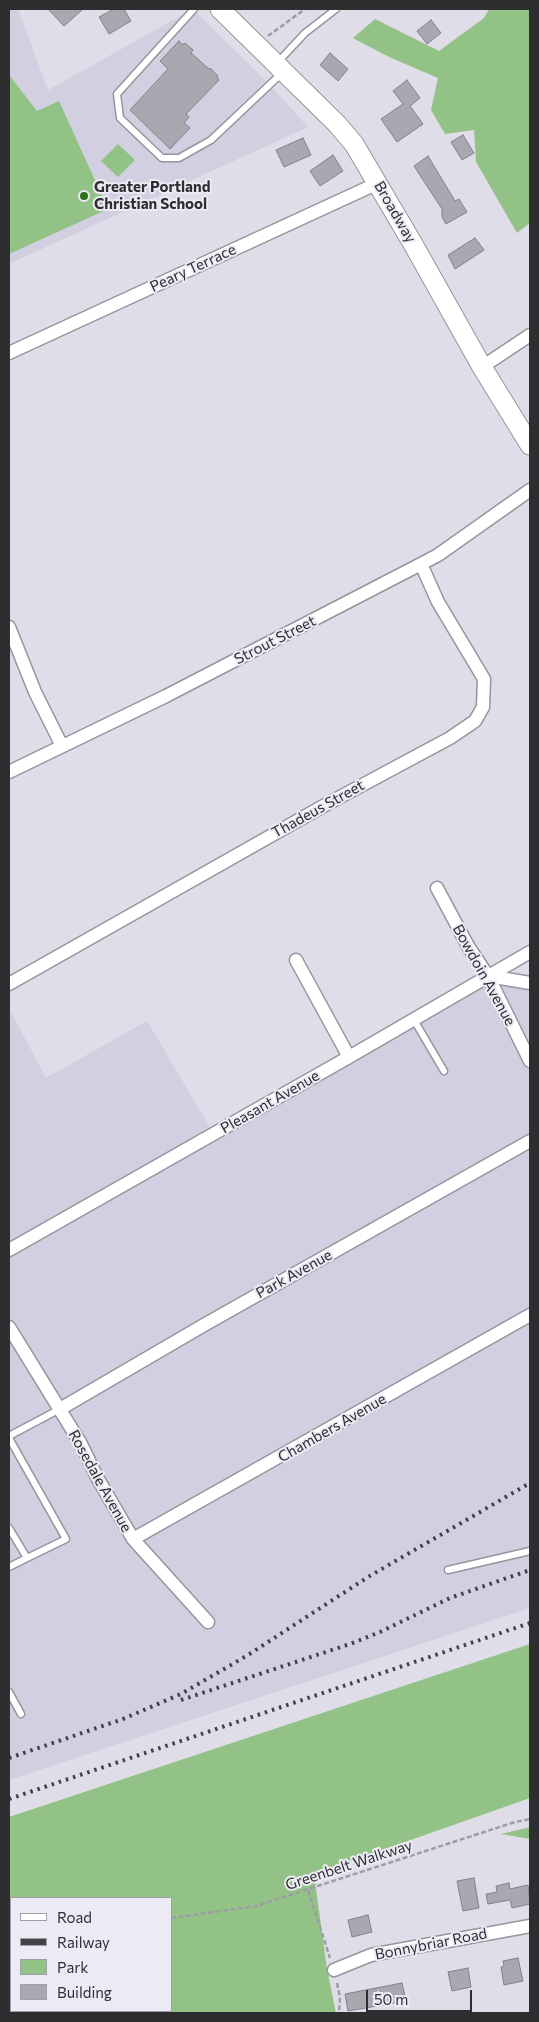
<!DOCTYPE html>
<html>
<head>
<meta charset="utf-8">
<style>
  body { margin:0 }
  #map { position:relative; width:539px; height:2022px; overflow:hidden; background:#dfdde7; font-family:Commissioner,sans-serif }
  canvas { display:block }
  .frame { position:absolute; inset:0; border:10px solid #2e2e31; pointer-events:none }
  .legend { position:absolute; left:10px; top:1897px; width:162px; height:115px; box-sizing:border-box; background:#eceaf4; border:1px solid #a09fa6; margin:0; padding:6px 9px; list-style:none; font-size:15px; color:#2e2e31 }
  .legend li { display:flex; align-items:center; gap:10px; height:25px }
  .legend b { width:25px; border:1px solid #a09fa6 }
  .scale { position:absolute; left:366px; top:1990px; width:106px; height:22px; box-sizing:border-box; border:2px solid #2e2e31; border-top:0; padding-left:6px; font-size:15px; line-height:18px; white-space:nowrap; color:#2e2e31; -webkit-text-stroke:4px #eceaf4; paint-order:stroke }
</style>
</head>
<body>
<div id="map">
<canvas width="539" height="2022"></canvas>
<div class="frame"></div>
<ul class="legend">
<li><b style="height:6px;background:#fff"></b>Road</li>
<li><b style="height:6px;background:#424246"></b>Railway</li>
<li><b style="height:14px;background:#92c286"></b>Park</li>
<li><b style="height:14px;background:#a9a8b1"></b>Building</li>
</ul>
<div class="scale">50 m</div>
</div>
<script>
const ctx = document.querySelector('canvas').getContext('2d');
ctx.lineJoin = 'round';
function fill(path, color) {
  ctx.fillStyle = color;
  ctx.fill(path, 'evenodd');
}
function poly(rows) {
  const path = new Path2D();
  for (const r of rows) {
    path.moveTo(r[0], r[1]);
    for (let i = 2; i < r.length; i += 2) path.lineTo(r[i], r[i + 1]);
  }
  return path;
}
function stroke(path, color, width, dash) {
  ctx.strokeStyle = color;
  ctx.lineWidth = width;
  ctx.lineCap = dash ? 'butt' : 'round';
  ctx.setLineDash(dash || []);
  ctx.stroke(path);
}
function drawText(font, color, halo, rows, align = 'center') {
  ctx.font = font + ' Commissioner,sans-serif';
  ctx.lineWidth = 4;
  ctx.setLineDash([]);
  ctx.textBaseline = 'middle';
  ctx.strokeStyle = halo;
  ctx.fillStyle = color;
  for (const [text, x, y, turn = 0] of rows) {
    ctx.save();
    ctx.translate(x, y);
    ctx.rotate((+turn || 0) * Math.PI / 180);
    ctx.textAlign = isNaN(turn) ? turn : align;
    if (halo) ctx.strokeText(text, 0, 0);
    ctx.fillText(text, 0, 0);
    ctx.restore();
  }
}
const built = poly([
  [9,9,18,9,48,90,193,9,269,84,308,127,9,264],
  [488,976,530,983,530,1608,9,1780,9,1008,46,1078,147,1021,214,1134]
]);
const green = poly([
  [489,9,530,9,530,223,517,233,476,162,474,130,445,134,431,110,438,78,389,57,353,38,375,19,439,51,484,18],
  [9,75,37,111,59,101,108,209,9,254],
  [118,144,135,160,118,177,101,161],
  [530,1644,530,1798,314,1874,327,1969,336,2013,9,2013,9,1817],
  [171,1898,171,2011,11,2011,11,1898],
  [530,1827,530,1839,501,1834]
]);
const building = poly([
  [48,9,83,9,64,26,48,9],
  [114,9,124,9,131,21,109,34,99,17,114,9],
  [431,20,441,33,427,44,417,31,431,20],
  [179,41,182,45,185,43,193,50,191,53,209,69,210,68,218,76,217,77,219,80,186,114,189,117,184,123,190,128,170,149,130,110,168,69,160,61,179,41],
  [330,53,348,69,338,81,320,65,330,53],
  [407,80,420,98,410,106,423,124,397,142,381,119,403,104,393,91,407,80],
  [463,135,474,153,462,160,451,142,463,135],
  [303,138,311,155,284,167,276,150,303,138],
  [333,155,343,171,320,186,310,171,333,155],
  [428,156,455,201,459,199,467,212,446,224,442,217,442,209,414,166,428,156],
  [475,238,484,250,455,269,448,255,475,238],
  [474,1878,479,1908,463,1911,457,1881,474,1878],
  [509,1883,510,1889,528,1885,530,1904,512,1908,510,1900,488,1904,486,1894,497,1892,496,1886,509,1883],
  [368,1915,372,1932,352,1937,348,1920,368,1915],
  [518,1958,523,1981,504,1985,501,1967,504,1966,503,1961,518,1958],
  [468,1968,471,1987,452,1991,448,1972,468,1968],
  [402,1983,406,2001,348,2011,345,1994,402,1983]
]);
const path = poly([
  [268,36,305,9],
  [308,1890,330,1958],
  [171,1918,256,1906,515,1822,530,1819],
  [9,1932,11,1932],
  [337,1983,340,1998,339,2013]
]);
const lane = poly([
  [194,9,117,94,120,118,162,158,179,158,211,140,282,73],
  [277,63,305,33,336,9],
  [414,1020,444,1071],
  [9,1436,60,1409],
  [9,1438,66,1539,27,1558,9,1528],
  [9,1567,27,1558],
  [448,1570,530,1551],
  [9,1692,21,1714]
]);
const street = poly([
  [9,353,378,183],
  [482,367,530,335],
  [9,627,35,692,62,746],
  [9,772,166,696,421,564,438,555,530,490],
  [437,888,468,946,488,976,530,1061],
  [296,960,349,1057],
  [488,976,530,983],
  [9,984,327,804,450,738,475,721,483,707,484,679,438,602,421,564],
  [9,1250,349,1057,530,952],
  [9,1327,81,1444,98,1479,133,1539,208,1622],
  [60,1409,204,1325,530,1141],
  [133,1539,530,1315],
  [334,1970,371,1955,530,1926]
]);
const primary = poly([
  [220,9,337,124,354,144,413,244,482,367,530,445]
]);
const rail = poly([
  [181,1700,350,1644,380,1632,450,1598,530,1570],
  [9,1758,123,1719,181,1694,248,1655,368,1577,530,1483],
  [9,1799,530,1623]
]);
const markers = [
  [84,196,5,"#2d7417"]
];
const poiNames = [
  ["Greater Portland",94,187],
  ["Christian School",94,204]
];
const streetNames = [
  ["Broadway",395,212,60],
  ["Peary Terrace",193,268,-25],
  ["Strout Street",275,640,-27],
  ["Thadeus Street",318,809,-29],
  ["Bowdoin Avenue",484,975,61],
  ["Pleasant Avenue",270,1102,-30],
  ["Park Avenue",294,1274,-29],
  ["Chambers Avenue",332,1428,-30],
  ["Rosedale Avenue",100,1481,61],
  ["Greenbelt Walkway",349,1865,-18],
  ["Bonnybriar Road",431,1944,-11]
];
fill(built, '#d2cfe0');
fill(green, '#92c286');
fill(building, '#a9a8b1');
stroke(building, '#82818a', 1);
stroke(lane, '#96959e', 9);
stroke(street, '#96959e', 15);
stroke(primary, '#96959e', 21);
stroke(path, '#9e9da4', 2.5, [5, 2.5]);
stroke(lane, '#fff', 6);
stroke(street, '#fff', 12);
stroke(primary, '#fff', 19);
stroke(rail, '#424246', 4, [2.5, 5]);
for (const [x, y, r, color] of markers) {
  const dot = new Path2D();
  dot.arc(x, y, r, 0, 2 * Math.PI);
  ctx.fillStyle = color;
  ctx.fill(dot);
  stroke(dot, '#eceaf4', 2);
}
drawText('bold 15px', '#2e2e31', '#eceaf4', poiNames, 'left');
drawText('15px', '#2e2e31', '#eceaf4', streetNames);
</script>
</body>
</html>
